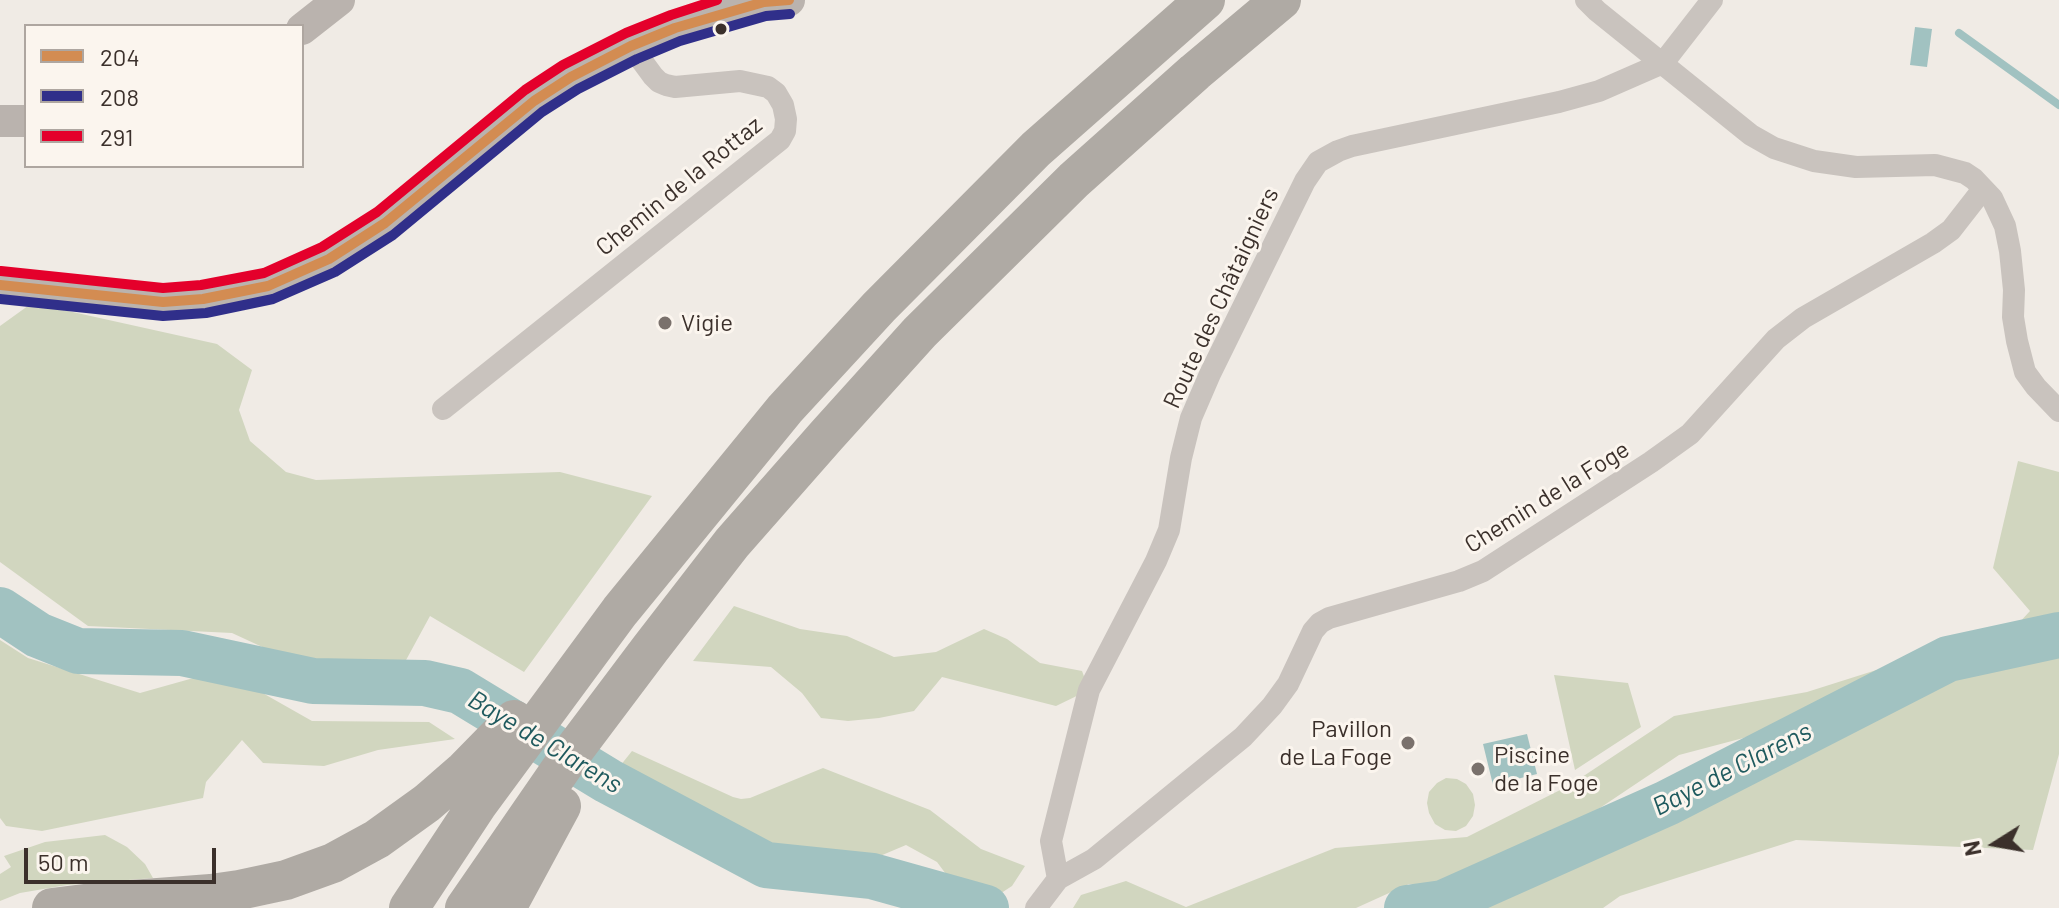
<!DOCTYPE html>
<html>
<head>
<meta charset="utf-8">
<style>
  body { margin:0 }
  #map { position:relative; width:2059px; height:908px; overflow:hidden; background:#f0ebe5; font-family:Barlow,sans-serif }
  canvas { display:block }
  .legend { position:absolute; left:24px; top:24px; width:280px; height:144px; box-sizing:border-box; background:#fbf5ee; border:2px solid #aea6a0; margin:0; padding:10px 14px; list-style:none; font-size:24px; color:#3b302b }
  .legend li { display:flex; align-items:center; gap:16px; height:40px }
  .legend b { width:40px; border:2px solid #aea6a0 }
  .north { position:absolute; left:1955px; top:804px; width:80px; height:80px; -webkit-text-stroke:6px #fbf5ee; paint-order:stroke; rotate:259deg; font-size:22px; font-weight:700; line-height:32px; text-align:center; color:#3b302b }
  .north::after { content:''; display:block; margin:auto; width:28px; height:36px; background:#3b302b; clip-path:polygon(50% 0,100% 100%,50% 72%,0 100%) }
  .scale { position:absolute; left:24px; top:848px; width:192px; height:36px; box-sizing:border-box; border:4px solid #3b302b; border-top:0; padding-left:10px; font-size:24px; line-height:28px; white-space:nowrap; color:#3b302b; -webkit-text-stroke:6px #fbf5ee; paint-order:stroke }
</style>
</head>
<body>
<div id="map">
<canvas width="2059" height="908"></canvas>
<ul class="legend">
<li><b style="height:10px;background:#d38c52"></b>204</li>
<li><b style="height:10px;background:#302f8a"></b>208</li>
<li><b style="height:10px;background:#e4002b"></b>291</li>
</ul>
<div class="north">N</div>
<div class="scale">50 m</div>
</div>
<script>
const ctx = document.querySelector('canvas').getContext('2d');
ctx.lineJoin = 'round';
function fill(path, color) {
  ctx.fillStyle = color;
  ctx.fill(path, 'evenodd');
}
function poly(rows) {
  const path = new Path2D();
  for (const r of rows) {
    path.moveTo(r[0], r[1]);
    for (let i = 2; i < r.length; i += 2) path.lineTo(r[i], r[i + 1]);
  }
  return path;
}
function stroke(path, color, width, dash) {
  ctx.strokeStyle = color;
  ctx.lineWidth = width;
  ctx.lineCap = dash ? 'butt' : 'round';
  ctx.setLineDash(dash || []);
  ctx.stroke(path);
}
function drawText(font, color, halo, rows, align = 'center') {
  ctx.font = font + ' Barlow,sans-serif';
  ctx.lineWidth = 6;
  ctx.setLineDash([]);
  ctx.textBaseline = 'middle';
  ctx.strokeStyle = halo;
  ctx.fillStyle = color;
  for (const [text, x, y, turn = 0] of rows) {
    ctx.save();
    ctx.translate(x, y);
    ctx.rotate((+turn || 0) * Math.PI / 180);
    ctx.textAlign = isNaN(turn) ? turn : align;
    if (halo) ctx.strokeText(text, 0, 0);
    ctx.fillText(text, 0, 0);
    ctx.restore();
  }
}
const green = poly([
  [32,303,217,344,252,370,239,410,250,441,286,472,316,480,560,472,652,496,524,672,430,616,399,673,284,657,232,633,88,626,0,562,0,326],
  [2018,461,2059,472,2059,754,2033,850,1796,840,1620,896,1603,908,1419,908,1444,890,1409,884,1356,908,1073,908,1081,895,1126,881,1186,907,1335,848,1467,837,1570,785,1674,716,1807,692,1908,660,1804,722,1679,755,1579,822,1624,813,1792,758,1979,666,2030,611,1993,568],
  [734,606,800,629,847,636,894,657,936,652,984,629,1007,639,1040,663,1082,671,1089,690,1056,706,942,677,914,711,879,718,848,721,821,718,802,693,771,667,693,661],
  [0,640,28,658,140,693,222,670,312,721,429,722,455,739,378,750,324,766,263,763,242,740,206,782,203,798,42,831,6,826,0,818],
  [1554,675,1628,683,1641,727,1575,770],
  [632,751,733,797,741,799,750,798,823,768,930,810,981,849,1025,866,1012,886,992,899,960,893,937,862,906,845,861,864,823,861,766,865,608,781],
  [1446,778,1457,779,1466,784,1473,794,1475,805,1473,816,1466,826,1456,831,1445,830,1435,824,1429,813,1427,803,1429,792,1437,783],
  [105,835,127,847,145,864,153,878,67,885,20,893,0,901,0,874,11,867,4,856,45,842]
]);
const water = poly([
  [1915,27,1932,29,1927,67,1910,65],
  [1527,734,1537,774,1493,785,1483,744]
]);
const stream = poly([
  [1959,33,2059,105]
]);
const river = poly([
  [0,610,38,635,78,651,182,653,313,681,425,683,460,691,608,781,766,865,872,876,986,908],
  [1407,908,1443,903,1667,803,1948,659,2059,635]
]);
const street = poly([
  [1586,0,1597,11,1751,135,1774,148,1814,161,1856,167,1935,165,1965,173,1974,179,1992,198,2005,226,2010,251,2014,290,2013,317,2017,341,2025,372,2036,387,2059,411],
  [443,409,780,140,785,131,786,119,783,105,776,93,768,87,740,81,675,87,666,85,659,82,653,76,631,46],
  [1058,879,1094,859,1243,737,1272,706,1288,684,1313,631,1320,623,1329,618,1459,581,1483,571,1651,462,1690,434,1776,339,1803,318,1933,243,1951,230,1983,189],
  [1036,908,1058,879,1051,841,1089,690,1156,561,1169,530,1181,458,1191,418,1210,374,1305,181,1318,162,1338,151,1352,146,1559,102,1599,91,1663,63,1712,0]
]);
const secondary = poly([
  [302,29,339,0],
  [0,121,26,121],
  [0,285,163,302,203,299,268,286,304,271,329,259,385,223,534,101,571,77,631,46,675,28,732,10,764,2,789,0]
]);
const highway = poly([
  [52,908,92,903,211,894,239,890,286,880,333,863,377,839,427,803,465,770,514,720],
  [409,908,477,805,620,611,785,409,879,307,1036,149,1205,0],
  [465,908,574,750,650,649,732,543,827,435,920,332,1074,180,1195,72,1281,0],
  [506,908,561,806]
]);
const bus1 = poly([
  [0,285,163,302,203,299,268,286,329,259,385,223,534,101,571,77,631,46,675,28,764,2,789,0]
]);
const bus2 = poly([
  [0,299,163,316,206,313,273,299,335,272,393,235,542,112,578,89,637,59,680,41,766,16,790,14]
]);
const bus3 = poly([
  [1,271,163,288,201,285,264,273,322,247,377,212,525,90,563,65,626,33,671,15,717,0]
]);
const markers = [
  [721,29,7,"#3b302b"],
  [665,323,8,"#7a716c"],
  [1408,743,8,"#7a716c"],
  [1478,769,8,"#7a716c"]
];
const streetNames = [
  ["Chemin de la Rottaz",679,186,-39],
  ["Route des Châtaigniers",1221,298,-65],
  ["Chemin de la Foge",1547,497,-32]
];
const poiNames = [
  ["Vigie",681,323],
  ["Pavillon",1392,729,"right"],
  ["de La Foge",1392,757,"right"],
  ["Piscine",1494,755],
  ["de la Foge",1494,783]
];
const waterNames = [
  ["Baye de Clarens",545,742,31],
  ["Baye de Clarens",1732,769,-27]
];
fill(green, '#d1d6bf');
fill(water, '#a1c2c1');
stroke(stream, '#a1c2c1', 8);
stroke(river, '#a1c2c1', 46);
stroke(street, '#c9c3be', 22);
stroke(secondary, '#bab3ae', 32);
stroke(highway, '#afaaa4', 40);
stroke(bus1, '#d38c52', 10);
stroke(bus2, '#302f8a', 10);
stroke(bus3, '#e4002b', 10);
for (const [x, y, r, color] of markers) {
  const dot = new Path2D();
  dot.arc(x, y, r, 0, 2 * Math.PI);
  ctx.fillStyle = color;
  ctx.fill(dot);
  stroke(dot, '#fbf5ee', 3);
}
drawText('24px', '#3b302b', '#fbf5ee', streetNames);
drawText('24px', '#3b302b', '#fbf5ee', poiNames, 'left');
drawText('italic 26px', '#1f5a5e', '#fbf5ee', waterNames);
</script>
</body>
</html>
